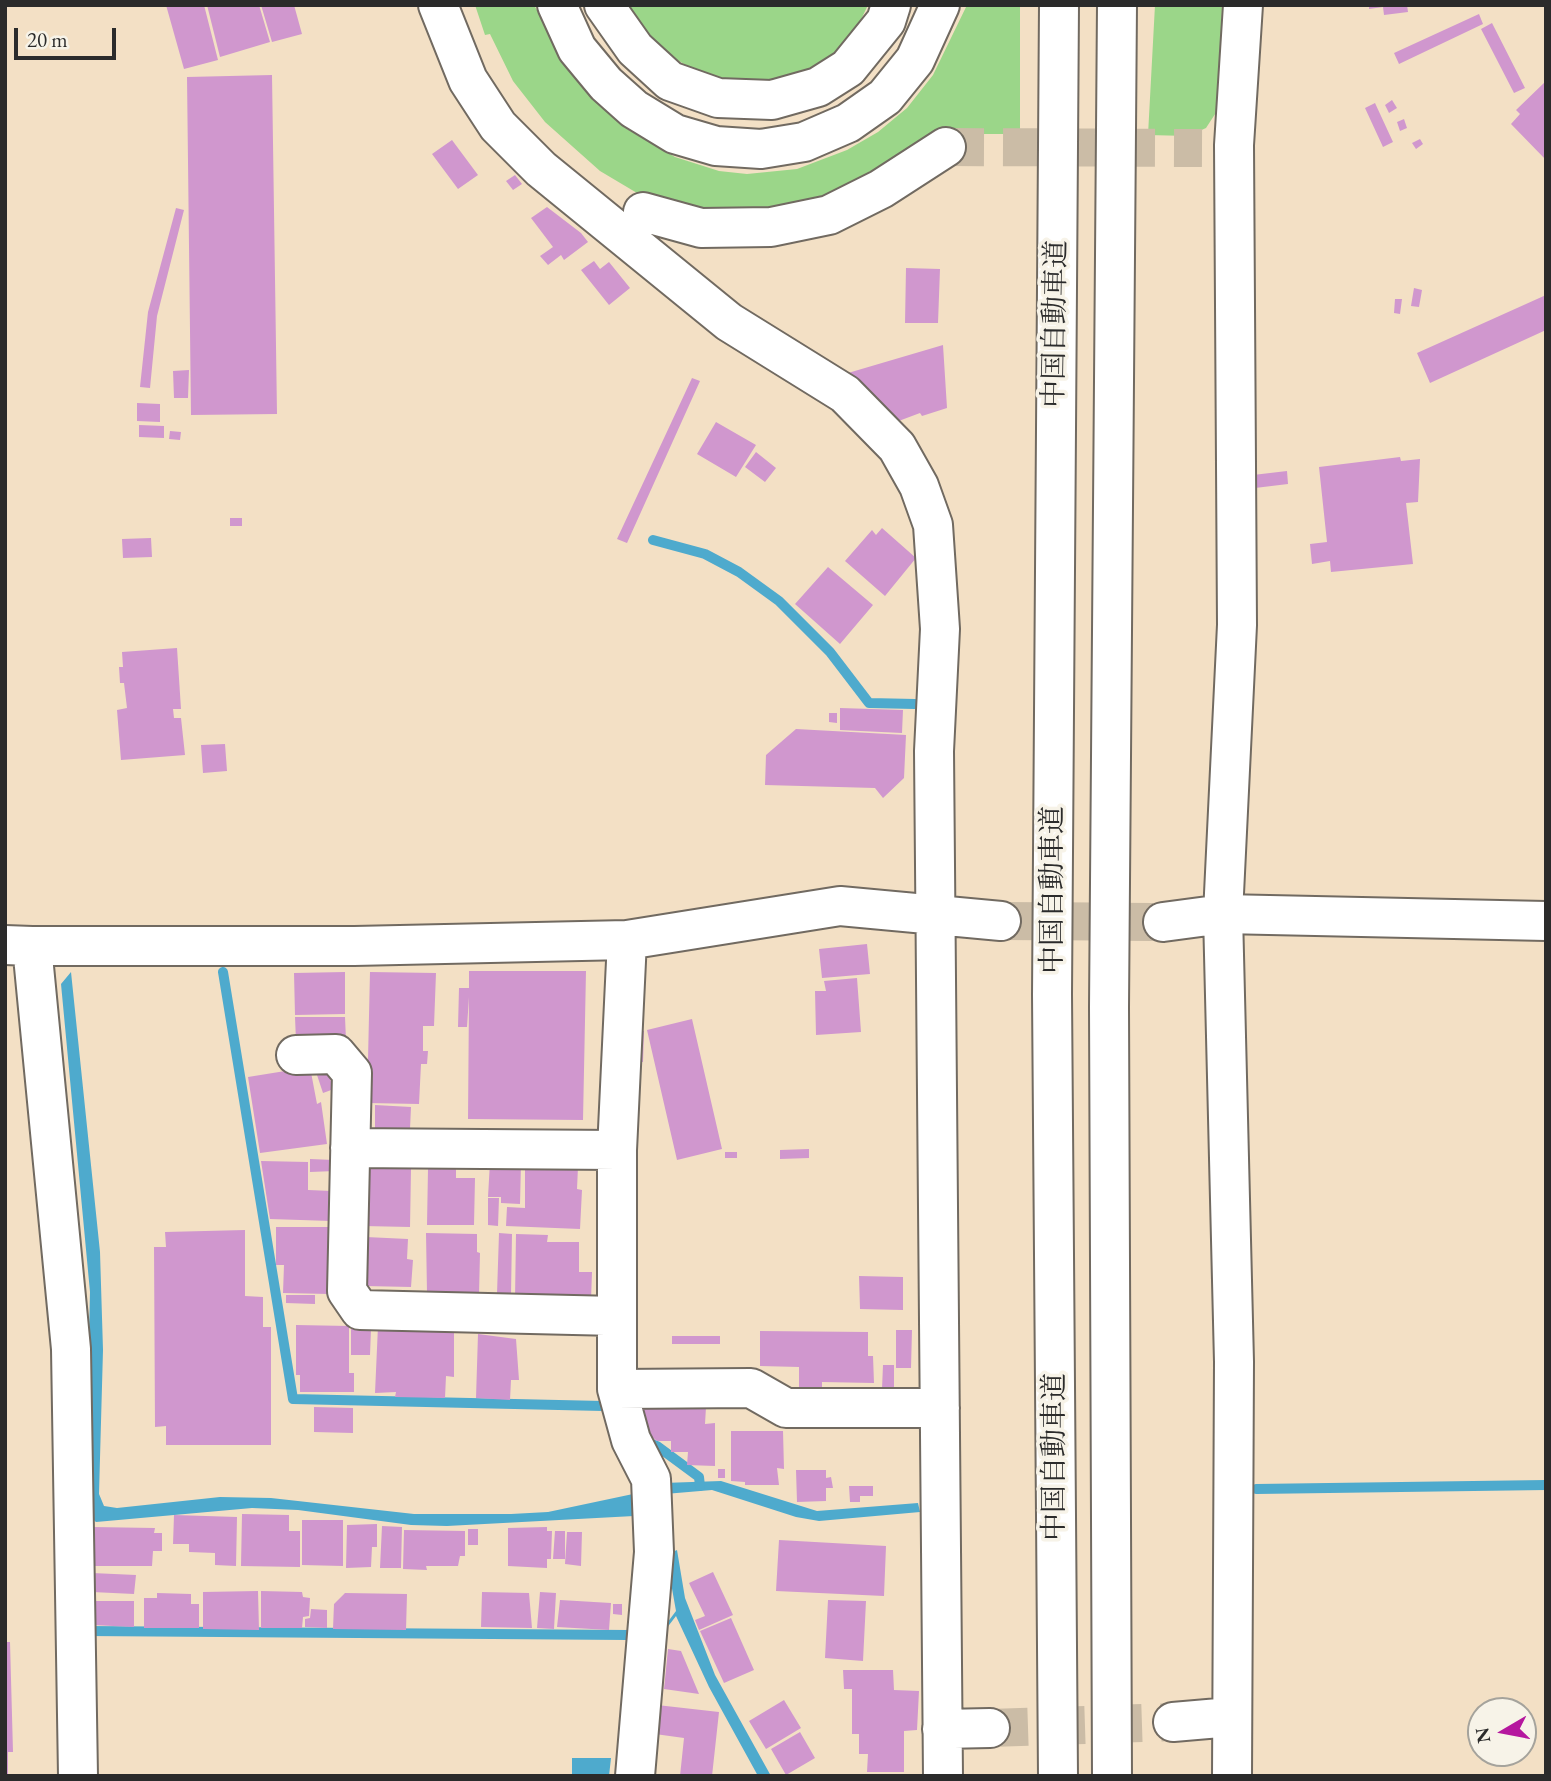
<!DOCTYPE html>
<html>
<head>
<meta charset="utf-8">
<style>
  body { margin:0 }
  #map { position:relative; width:1551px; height:1781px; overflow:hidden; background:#f3e0c5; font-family:"EB Garamond",serif }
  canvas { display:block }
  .frame { position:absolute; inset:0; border:7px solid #2b2b2b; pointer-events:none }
  .north { position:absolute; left:1467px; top:1697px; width:70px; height:70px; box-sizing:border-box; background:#f7f3e8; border:2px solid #a5a39c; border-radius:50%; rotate:260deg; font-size:19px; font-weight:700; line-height:28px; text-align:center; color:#2b2b2b }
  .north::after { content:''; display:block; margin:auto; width:24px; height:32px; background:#b5179e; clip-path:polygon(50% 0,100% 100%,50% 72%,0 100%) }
  .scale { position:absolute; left:14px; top:28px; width:102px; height:32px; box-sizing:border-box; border:4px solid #2b2b2b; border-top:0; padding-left:9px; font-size:21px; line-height:24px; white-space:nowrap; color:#2b2b2b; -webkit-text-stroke:5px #f7f3e8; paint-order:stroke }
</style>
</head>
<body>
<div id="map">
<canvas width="1551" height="1781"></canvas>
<div class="frame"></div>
<div class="north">N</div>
<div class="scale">20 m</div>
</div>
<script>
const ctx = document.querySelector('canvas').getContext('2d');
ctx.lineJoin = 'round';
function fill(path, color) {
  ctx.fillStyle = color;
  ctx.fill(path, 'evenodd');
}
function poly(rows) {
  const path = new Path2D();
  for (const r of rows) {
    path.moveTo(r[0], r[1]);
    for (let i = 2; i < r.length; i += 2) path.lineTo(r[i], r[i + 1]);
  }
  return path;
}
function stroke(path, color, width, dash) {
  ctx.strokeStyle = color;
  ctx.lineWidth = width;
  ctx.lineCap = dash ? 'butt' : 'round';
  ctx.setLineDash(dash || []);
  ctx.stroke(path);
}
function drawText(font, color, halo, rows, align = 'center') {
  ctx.font = font + ' "EB Garamond","Noto Serif JP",serif';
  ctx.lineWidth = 7;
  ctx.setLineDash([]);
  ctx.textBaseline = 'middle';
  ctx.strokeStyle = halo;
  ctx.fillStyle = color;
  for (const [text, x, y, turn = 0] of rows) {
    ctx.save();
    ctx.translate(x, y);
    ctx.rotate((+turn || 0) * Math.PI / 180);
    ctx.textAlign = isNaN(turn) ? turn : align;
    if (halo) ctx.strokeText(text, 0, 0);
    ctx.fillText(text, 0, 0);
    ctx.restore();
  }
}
const green = poly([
  [475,5,534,5,573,75,591,97,627,129,675,157,719,171,747,174,797,169,847,150,878,132,907,108,933,75,967,5,1020,5,1020,134,951,134,835,197,749,216,667,206,637,193,600,171,545,122,513,81,490,34,485,35],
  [623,5,868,5,855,32,834,54,796,77,762,83,731,82,692,69,666,53,644,34],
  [1155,5,1222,5,1219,108,1206,128,1188,136,1148,135]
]);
const water = poly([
  [71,972,100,1252,103,1350,99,1494,104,1506,117,1508,220,1497,271,1498,414,1514,511,1514,548,1512,633,1494,634,1516,447,1526,411,1525,298,1510,252,1508,96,1522,85,1513,90,1292,61,984],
  [721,1481,817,1511,918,1503,920,1512,819,1521,796,1517,712,1490,665,1494,663,1483],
  [677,1550,685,1598,715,1675,771,1776,758,1776,709,1687,676,1616,663,1633,661,1631,676,1611,666,1555],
  [572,1758,611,1758,609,1776,572,1776]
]);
const stream = poly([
  [653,540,705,554,739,572,779,601,830,652,869,703,915,704],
  [223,972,293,1399,603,1406],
  [645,1441,657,1446,699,1477,700,1486],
  [1256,1489,1546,1485],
  [86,1631,628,1635]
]);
const building = poly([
  [166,5,204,5,218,60,184,69],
  [207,5,259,5,270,42,220,57],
  [261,5,294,5,302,34,272,42],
  [1369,5,1407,5,1408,12,1384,15,1383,7,1369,9],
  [1479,14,1483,24,1399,64,1394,53],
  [1492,23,1525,88,1514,93,1481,29],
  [272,75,277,414,191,415,187,77],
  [1546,81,1546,160,1511,124,1520,114,1516,110],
  [1392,100,1397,108,1389,113,1385,105],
  [1375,103,1393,142,1383,147,1365,108],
  [1404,119,1407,128,1400,131,1397,122],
  [1420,139,1423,144,1416,149,1412,143],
  [452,140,478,175,458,189,432,154],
  [515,175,522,184,513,190,506,181],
  [547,207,581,233,588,242,564,260,561,255,548,265,540,256,553,247,531,218],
  [176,208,184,210,157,316,150,388,140,387,148,312],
  [594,261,600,269,609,262,630,288,609,305,581,270],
  [906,268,940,269,938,323,905,323],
  [1414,288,1422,290,1419,307,1411,306],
  [1546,295,1546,330,1430,383,1417,353],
  [1395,299,1402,299,1400,314,1394,313],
  [943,345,947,408,922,416,920,413,896,422,848,373],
  [189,370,188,398,174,398,173,371],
  [692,378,700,381,627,543,617,539],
  [137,403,160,404,160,422,137,421],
  [716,422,756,445,736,477,697,454],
  [139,425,164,426,164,438,139,437],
  [170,431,181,432,180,440,169,439],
  [756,452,776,468,765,482,745,467],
  [1400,457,1401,461,1420,459,1418,502,1406,503,1413,564,1331,572,1330,561,1312,564,1310,544,1327,542,1319,467],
  [1287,471,1288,484,1255,488,1253,475],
  [230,518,242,518,242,526,230,526],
  [882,528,916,558,885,596,845,561,872,530,876,535],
  [151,538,152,557,123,558,122,539],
  [828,567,873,605,840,644,795,604],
  [177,648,181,709,173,709,174,718,181,718,185,755,121,760,117,710,127,708,124,683,120,683,119,667,123,667,122,652],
  [840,708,903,710,902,733,840,730],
  [829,713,837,713,837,723,829,722],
  [796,729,906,735,904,778,883,798,875,788,765,785,766,755],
  [225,744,227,771,203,773,201,745],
  [867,944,870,974,822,978,819,949],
  [469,971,586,971,583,1120,468,1119,469,997,467,1027,458,1027,459,988,469,988],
  [345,972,345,1014,295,1015,294,973],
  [370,972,436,973,434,1026,423,1026,423,1051,428,1051,427,1064,421,1064,419,1104,367,1103],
  [857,978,861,1032,816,1035,815,991,826,991,824,981],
  [295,1017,345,1017,346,1040,296,1041],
  [692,1019,722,1149,677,1160,647,1030],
  [633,1031,644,1031,643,1062,633,1062],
  [310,1067,317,1104,321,1102,327,1144,260,1153,248,1077],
  [326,1069,334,1089,323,1093,316,1072],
  [375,1105,411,1107,410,1129,375,1128],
  [809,1149,809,1158,780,1159,780,1150],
  [725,1152,737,1152,737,1158,725,1158],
  [310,1159,334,1160,335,1171,310,1172],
  [261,1161,308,1162,308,1190,332,1191,331,1221,270,1219],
  [490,1162,521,1163,520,1204,501,1203,501,1197,488,1197],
  [525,1165,578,1167,577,1189,582,1190,580,1229,506,1226,507,1207,525,1208],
  [456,1168,456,1178,475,1178,474,1225,427,1225,428,1169],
  [364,1169,411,1169,410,1227,363,1226],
  [488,1198,499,1198,498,1226,488,1225],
  [276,1227,331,1227,329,1294,283,1293,284,1265,276,1265],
  [245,1230,245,1296,263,1297,263,1327,271,1327,271,1445,166,1445,166,1426,155,1427,154,1247,166,1247,165,1232],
  [426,1233,477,1234,477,1252,480,1253,479,1295,427,1293],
  [499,1233,512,1234,511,1295,497,1294],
  [516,1234,548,1235,547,1242,579,1242,579,1272,592,1272,591,1300,515,1299],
  [366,1237,408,1239,407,1259,413,1260,411,1287,365,1286],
  [859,1276,903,1277,903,1310,860,1309],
  [286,1295,315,1295,315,1304,286,1303],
  [296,1325,349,1326,349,1373,354,1373,354,1392,300,1392,300,1375,296,1375],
  [378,1326,454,1328,454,1377,446,1376,445,1398,395,1397,396,1392,375,1393],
  [351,1329,371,1329,370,1355,351,1355],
  [896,1330,912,1330,911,1368,896,1368],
  [760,1331,868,1332,868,1356,873,1356,874,1383,822,1382,822,1388,799,1388,799,1367,760,1366],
  [478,1334,516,1339,519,1380,511,1380,510,1400,476,1398],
  [672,1336,720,1336,720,1344,672,1344],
  [883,1365,894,1365,894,1389,882,1389],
  [314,1407,353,1408,353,1433,314,1432],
  [636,1407,706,1407,705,1424,715,1423,715,1466,687,1465,688,1452,671,1452,671,1441,657,1441,642,1429],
  [731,1431,783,1431,784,1469,777,1468,779,1485,745,1485,745,1482,731,1481],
  [718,1469,725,1469,725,1478,718,1478],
  [796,1470,826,1470,826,1478,831,1477,833,1488,826,1488,826,1501,797,1502],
  [849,1486,873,1486,873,1496,860,1496,860,1502,850,1502],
  [242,1514,289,1515,289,1531,300,1531,300,1567,241,1566],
  [174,1515,237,1517,236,1566,215,1565,215,1553,189,1552,189,1544,173,1544],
  [302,1520,343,1520,343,1566,302,1565],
  [377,1524,377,1547,372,1547,371,1567,346,1568,347,1525],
  [382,1526,402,1527,401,1568,380,1568],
  [92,1527,155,1528,154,1533,162,1533,162,1551,153,1551,152,1566,91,1566],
  [547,1527,547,1531,552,1531,551,1559,547,1559,547,1568,508,1566,508,1528],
  [468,1529,478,1529,478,1545,468,1545],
  [404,1530,465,1531,465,1556,460,1556,458,1566,426,1566,427,1570,403,1569],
  [555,1531,565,1531,565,1559,553,1559],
  [567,1532,582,1532,581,1566,565,1564],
  [779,1540,886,1546,884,1596,776,1591],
  [713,1572,733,1615,699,1630,695,1620,705,1616,689,1583],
  [92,1573,136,1575,134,1594,92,1592],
  [258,1591,259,1630,203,1629,203,1592],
  [261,1591,302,1592,303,1597,310,1598,309,1616,303,1617,302,1628,261,1628],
  [482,1592,529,1593,532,1628,481,1627],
  [540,1592,556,1593,554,1629,537,1628],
  [157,1593,191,1594,191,1604,199,1604,199,1628,144,1628,144,1598,157,1598],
  [345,1593,407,1594,406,1630,333,1629,334,1604],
  [560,1600,611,1603,609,1630,557,1627],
  [828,1600,866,1601,863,1661,825,1658],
  [92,1601,134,1601,134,1627,92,1625],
  [613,1604,622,1604,622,1615,613,1614],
  [311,1609,327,1610,327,1628,305,1627,305,1619,310,1618],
  [731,1618,754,1670,724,1683,700,1631],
  [5,1642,10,1642,13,1752,5,1752],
  [668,1649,681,1651,699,1694,664,1689],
  [843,1670,893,1670,894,1690,919,1691,917,1730,904,1731,904,1772,867,1772,868,1754,859,1754,859,1734,852,1734,852,1689,844,1689],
  [784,1700,801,1728,766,1749,749,1721],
  [657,1705,719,1712,712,1776,680,1776,684,1738,655,1734],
  [800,1732,815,1758,786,1775,771,1749],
  [5,1752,8,1752,8,1776,5,1776]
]);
const streetTunnel = poly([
  [946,147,1202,148],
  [1001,921,1163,922],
  [990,1728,1173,1722]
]);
const street = poly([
  [438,5,468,80,498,126,541,169,729,322,845,394,897,447,919,486,933,525,940,629,934,751,943,1776],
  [643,212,701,228,771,227,829,215,881,189,946,147],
  [1163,922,1223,914],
  [627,940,617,1150,617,1389,631,1440,651,1479,654,1552,635,1776],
  [32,946,354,946,627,940,840,906,1001,921],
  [296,1055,336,1054,352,1073,347,1291,360,1310,616,1316],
  [350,1148,617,1150],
  [617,1389,751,1388,786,1408,940,1408],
  [1173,1722,1231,1717],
  [942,1729,990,1728],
  [1232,1776,1234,1362,1223,914,1237,625,1234,145,1243,5]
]);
const secondary = poly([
  [1223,914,1546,921],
  [5,945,32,946,71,1349,78,1776]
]);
const highway = poly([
  [557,5,577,49,606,84,634,109,675,134,716,146,761,149,804,142,848,123,885,97,915,60,940,5],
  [604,5,635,49,670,81,718,98,772,100,818,87,848,68,886,21,891,5],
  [1058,1776,1052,994,1059,5],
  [1112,1776,1109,1006,1117,5]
]);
const streetNames = [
  ["中国自動車道",1056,324,-89],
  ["中国自動車道",1053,890,-90],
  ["中国自動車道",1055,1457,-90]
];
fill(green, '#9bd689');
fill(water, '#4eaacd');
stroke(stream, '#4eaacd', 10);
fill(building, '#d097ce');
stroke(streetTunnel, '#cbbca6', 38, [38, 19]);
stroke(street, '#716a61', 42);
stroke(secondary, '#716a61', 42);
stroke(highway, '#716a61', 42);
stroke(street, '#fff', 38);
stroke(secondary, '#fff', 38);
stroke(highway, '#fff', 38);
drawText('28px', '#2b2b2b', '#f7f3e8', streetNames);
</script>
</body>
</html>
